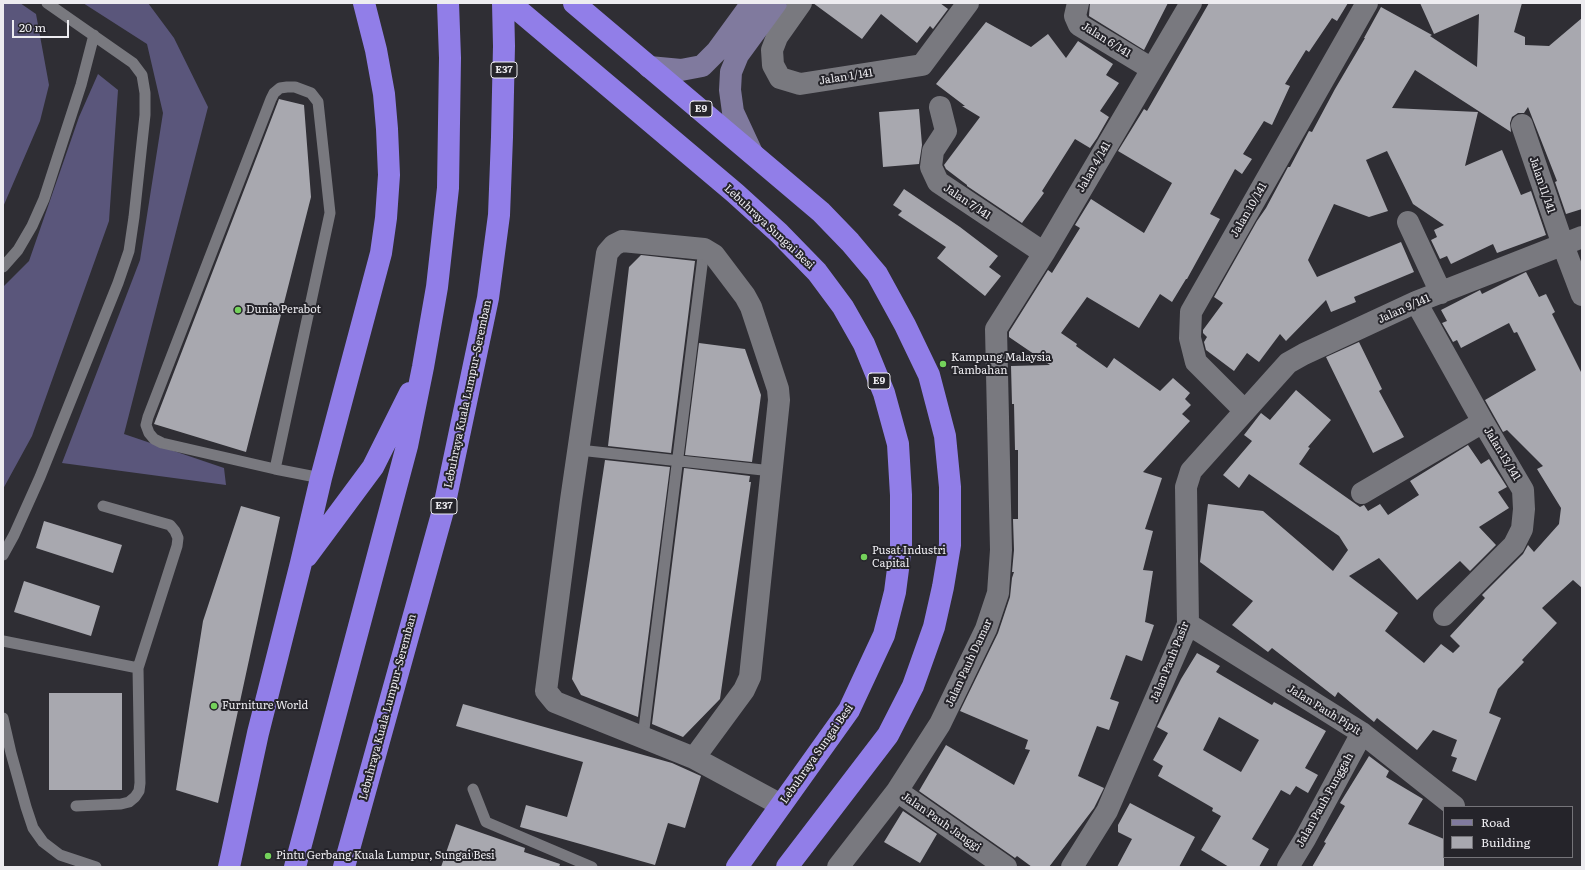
<!DOCTYPE html>
<html>
<head>
<meta charset="utf-8">
<style>
  body { margin:0 }
  #map { position:relative; width:1585px; height:870px; overflow:hidden; background:#2f2e34; font-family:Literata,serif }
  canvas { display:block }
  .frame { position:absolute; inset:0; border:4px solid #edecf0; pointer-events:none }
  .legend { position:absolute; left:1443px; top:806px; width:130px; height:52px; box-sizing:border-box; background:#25242a; border:1px solid #757479; margin:0; padding:5px 7px; list-style:none; font-size:12px; color:#edecf0 }
  .legend li { display:flex; align-items:center; gap:8px; height:20px }
  .legend b { width:20px; border:1px solid #757479 }
  .scale { position:absolute; left:12px; top:20px; width:57px; height:18px; box-sizing:border-box; border:2px solid #edecf0; border-top:0; padding-left:5px; font-size:12px; line-height:14px; white-space:nowrap; color:#edecf0; -webkit-text-stroke:3px #25242a; paint-order:stroke }
</style>
</head>
<body>
<div id="map">
<canvas width="1585" height="870"></canvas>
<div class="frame"></div>
<ul class="legend">
<li><b style="height:5px;background:#807a9e"></b>Road</li>
<li><b style="height:11px;background:#a8a8af"></b>Building</li>
</ul>
<div class="scale">20 m</div>
</div>
<script>
const ctx = document.querySelector('canvas').getContext('2d');
ctx.lineJoin = 'round';
function fill(path, color) {
  ctx.fillStyle = color;
  ctx.fill(path, 'evenodd');
}
function poly(rows) {
  const path = new Path2D();
  for (const r of rows) {
    path.moveTo(r[0], r[1]);
    for (let i = 2; i < r.length; i += 2) path.lineTo(r[i], r[i + 1]);
  }
  return path;
}
function stroke(path, color, width, dash) {
  ctx.strokeStyle = color;
  ctx.lineWidth = width;
  ctx.lineCap = dash ? 'butt' : 'round';
  ctx.setLineDash(dash || []);
  ctx.stroke(path);
}
function drawText(font, color, halo, rows, align = 'center') {
  ctx.font = font + ' Literata,serif';
  ctx.lineWidth = 4;
  ctx.setLineDash([]);
  ctx.textBaseline = 'middle';
  ctx.strokeStyle = halo;
  ctx.fillStyle = color;
  for (const [text, x, y, turn = 0] of rows) {
    ctx.save();
    ctx.translate(x, y);
    ctx.rotate((+turn || 0) * Math.PI / 180);
    ctx.textAlign = isNaN(turn) ? turn : align;
    if (halo) ctx.strokeText(text, 0, 0);
    ctx.fillText(text, 0, 0);
    ctx.restore();
  }
}
const forest = poly([
  [3,3,20,3,36,14,49,85,40,121,3,207],
  [83,3,148,3,174,38,208,107,124,434,224,468,226,485,62,463,140,260,163,113,147,44],
  [98,74,118,90,109,221,32,436,3,489,3,287,29,261,79,117]
]);
const building = poly([
  [813,3,940,3,948,9,933,29,930,26,917,43,881,14,862,39],
  [1090,3,1168,3,1144,50,1089,16],
  [1209,3,1348,3,1337,21,1332,18,1309,52,1306,50,1285,84,1290,86,1272,125,1264,121,1243,154,1252,159,1242,174,1235,169,1210,214,1220,219,1187,279,1186,279,1172,302,1160,294,1139,328,1087,297,1061,333,1077,344,1076,346,1107,368,1114,358,1160,391,1173,378,1190,393,1185,399,1191,405,1182,414,1190,421,1143,472,1162,478,1145,529,1153,531,1143,570,1153,571,1145,622,1154,625,1142,661,1126,655,1110,699,1119,702,1109,730,1097,726,1078,776,1104,788,1094,808,1049,867,1032,867,1017,856,1015,858,919,791,946,745,1014,785,1030,750,1025,749,1028,740,960,711,998,633,1010,597,1012,578,1014,572,1012,572,1014,550,1013,519,1018,519,1018,450,1015,450,1014,404,1012,404,1011,366,1050,365,1009,337,1009,332,1048,270,1052,273,1080,228,1075,225,1091,199,1144,233,1172,183,1118,151,1144,109,1147,111],
  [1420,3,1522,3,1514,32,1525,37,1525,45,1549,46,1582,18,1582,209,1566,214,1555,182,1557,181,1528,107,1524,113,1518,113,1512,117,1510,123,1511,132,1415,70,1392,108,1478,112,1465,166,1502,150,1521,195,1531,191,1546,235,1497,253,1493,244,1451,264,1447,256,1440,259,1431,240,1437,237,1434,230,1444,225,1413,204,1387,151,1366,160,1388,211,1369,217,1334,204,1308,260,1317,277,1401,242,1414,272,1354,297,1356,302,1331,312,1326,300,1286,341,1280,334,1259,362,1247,353,1234,371,1206,350,1204,342,1207,337,1203,333,1203,330,1223,303,1214,297,1257,221,1266,208,1288,167,1290,167,1309,131,1312,132,1335,89,1365,38,1364,38,1381,7,1432,35,1430,36,1477,67,1479,14,1434,34],
  [986,22,1031,47,1048,34,1066,58,1078,41,1113,64,1106,75,1119,83,1100,111,1109,117,1097,138,1090,148,1075,139,1042,191,1044,193,1022,223,967,186,967,185,946,169,944,165,980,117,962,106,965,106,936,84],
  [279,99,304,105,311,197,246,452,154,424],
  [919,109,922,145,919,164,883,167,879,112],
  [904,189,960,227,998,256,989,267,1001,276,985,296,937,258,946,247,898,215,902,211,893,205],
  [641,255,695,261,671,453,608,446,629,267],
  [1526,272,1539,297,1546,294,1555,312,1552,314,1582,374,1582,588,1573,580,1542,608,1557,623,1522,660,1524,662,1498,689,1489,713,1501,718,1476,781,1452,771,1457,758,1451,756,1457,740,1433,730,1417,750,1377,718,1374,722,1338,692,1335,697,1272,648,1268,652,1232,625,1253,601,1200,562,1208,504,1263,511,1333,571,1348,550,1339,536,1249,474,1239,488,1223,475,1252,441,1244,435,1261,413,1270,420,1296,390,1331,420,1308,447,1310,448,1299,464,1360,507,1364,505,1368,511,1380,504,1388,515,1419,495,1410,481,1468,445,1481,464,1489,459,1507,487,1498,492,1509,508,1479,527,1496,545,1470,571,1460,561,1417,600,1379,558,1349,576,1398,613,1385,631,1424,663,1441,644,1453,653,1460,646,1450,636,1485,598,1482,595,1523,554,1528,545,1534,552,1559,524,1561,508,1537,469,1543,466,1507,430,1503,432,1485,400,1536,370,1517,332,1514,333,1509,323,1461,348,1457,340,1453,342,1442,323,1447,321,1441,310,1480,290,1482,294],
  [1359,342,1382,389,1379,391,1404,437,1373,453,1326,357],
  [699,343,745,349,761,395,752,462,685,455],
  [605,460,670,467,638,717,581,695,572,679],
  [684,468,750,476,749,482,751,482,720,699,683,737,652,724],
  [241,506,280,517,218,803,176,790,203,621],
  [44,521,122,545,113,573,36,548],
  [24,581,100,606,91,636,14,612],
  [1197,653,1220,666,1216,672,1272,705,1274,702,1326,731,1305,768,1318,775,1308,793,1296,786,1290,795,1281,790,1252,839,1269,849,1259,867,1229,867,1201,850,1221,816,1212,811,1213,808,1158,776,1163,766,1153,760,1168,733,1157,727,1181,679],
  [1219,717,1259,740,1241,772,1203,750],
  [49,693,122,693,122,790,49,790],
  [463,704,672,763,701,776,685,828,668,823,655,865,520,827,526,805,567,817,583,762,456,726],
  [1369,756,1389,771,1386,777,1423,799,1408,824,1444,839,1444,867,1312,867,1326,843,1324,842,1345,806,1340,803],
  [1130,803,1195,837,1179,867,1117,867,1132,839,1118,832,1118,825],
  [903,811,937,834,920,863,884,842],
  [456,824,525,848,524,852,560,864,559,867,441,867]
]);
const lane = poly([
  [3,267,18,250,32,226,44,199,81,85,94,35],
  [579,450,772,471],
  [275,469,330,213,318,102,311,93,295,87,287,87,280,88,274,93,271,99,148,417,146,425,149,433,154,439,162,443,275,469,321,478],
  [3,555,14,535,40,477,118,283,129,251,134,217,145,115,145,93,142,75,133,63,47,3],
  [3,641,138,668],
  [3,718,11,753,26,807,33,828,43,842,60,855,96,867],
  [643,737,704,249],
  [473,789,486,822,592,867],
  [76,806,121,804,129,802,135,797,139,791,140,783,138,668,177,546,178,538,175,531,170,525,103,506]
]);
const street = poly([
  [801,3,777,37,772,50,773,65,780,78,800,84,922,65,968,3],
  [1078,3,1075,16,1079,25,1152,69],
  [940,107,946,131,933,151,931,167,938,182,1044,253],
  [1522,125,1563,245,1582,295],
  [1408,222,1441,293],
  [1416,302,1483,422,1523,490,1524,509,1522,529,1514,545,1444,615],
  [1245,411,1196,362,1190,338,1191,312,1367,3],
  [1362,493,1483,422],
  [1188,624,1362,733,1454,806],
  [694,758,744,690,750,677,779,400,778,389,751,307,745,296,714,255,704,249,622,241,614,245,607,253,571,500,546,691,555,702,694,758,781,805],
  [897,791,1006,867],
  [838,867,897,791,940,724,986,629,998,593,1001,550,996,329,1044,253,1191,3],
  [1072,867,1107,811,1188,624,1186,487,1191,471,1288,363,1304,354,1416,302,1582,237],
  [1288,867,1305,839,1362,733]
]);
const secondary = poly([
  [649,67,681,70,702,66,717,51,752,3],
  [752,153,733,112,730,90,731,72,738,55,776,3]
]);
const highway = poly([
  [510,3,735,193,779,233,817,272,843,307,864,344,884,393,898,444,901,495,901,546,895,592,884,635,849,710,737,867],
  [574,3,821,212,850,242,877,274,905,325,929,375,945,436,950,487,950,545,943,587,934,627,913,686,888,735,787,867],
  [307,556,373,467,410,393],
  [229,867,258,733,301,563,321,478,381,253,386,218,389,175,387,129,384,94,376,50,364,3],
  [295,867,407,446,423,367,437,287,448,188,450,58,448,3],
  [344,867,444,507,488,298,499,215,502,137,504,46,503,3]
]);
const markers = [
  [238,310,4,"#74d25b"],
  [943,364,4,"#74d25b"],
  [864,557,4,"#74d25b"],
  [214,706,4,"#74d25b"],
  [268,856,4,"#74d25b"]
];
const shields = [
  [504,70,26],
  [701,109,22],
  [879,381,22],
  [444,506,26]
];
const shieldNames = [
  ["E37",504,70],
  ["E9",701,109],
  ["E9",879,381],
  ["E37",444,506]
];
const streetNames = [
  ["Jalan 6/141",1106,40,32],
  ["Jalan 1/141",846,77,-9],
  ["Jalan 4/141",1094,167,-60],
  ["Jalan 11/141",1542,185,71],
  ["Jalan 7/141",967,202,34],
  ["Jalan 10/141",1249,210,-60],
  ["Lebuhraya Sungai Besi",769,227,43],
  ["Jalan 9/141",1404,309,-24],
  ["Lebuhraya Kuala Lumpur–Seremban",468,394,-78],
  ["Jalan 13/141",1502,454,59],
  ["Jalan Pauh Pasir",1170,662,-68],
  ["Jalan Pauh Damar",969,663,-65],
  ["Lebuhraya Kuala Lumpur–Seremban",388,707,-75],
  ["Jalan Pauh Pipit",1324,710,32],
  ["Lebuhraya Sungai Besi",817,754,-55],
  ["Jalan Pauh Punggah",1325,800,-61],
  ["Jalan Pauh Janggi",941,822,35]
];
const poiNames = [
  ["Dunia Perabot",246,310],
  ["Kampung Malaysia",951,358],
  ["Tambahan",951,371],
  ["Pusat Industri",872,551],
  ["Capital",872,564],
  ["Furniture World",222,706],
  ["Pintu Gerbang Kuala Lumpur, Sungai Besi",276,856]
];
fill(forest, '#5a567b');
fill(building, '#a8a8af');
stroke(lane, '#79797f', 11);
stroke(street, '#79797f', 22);
stroke(secondary, '#807a9e', 22);
stroke(highway, '#917ee8', 22);
for (const [x, y, r, color] of markers) {
  const dot = new Path2D();
  dot.arc(x, y, r, 0, 2 * Math.PI);
  ctx.fillStyle = color;
  ctx.fill(dot);
  stroke(dot, '#25242a', 1.5);
}
for (const [x, y, w] of shields) {
  const box = new Path2D();
  box.roundRect(x - w / 2, y - 8, w, 16, 3);
  ctx.fillStyle = '#25242a';
  ctx.fill(box);
  stroke(box, '#edecf0', 1);
}
drawText('bold 10px', '#edecf0', null, shieldNames);
drawText('11px', '#edecf0', '#25242a', streetNames);
drawText('11px', '#edecf0', '#25242a', poiNames, 'left');
</script>
</body>
</html>
